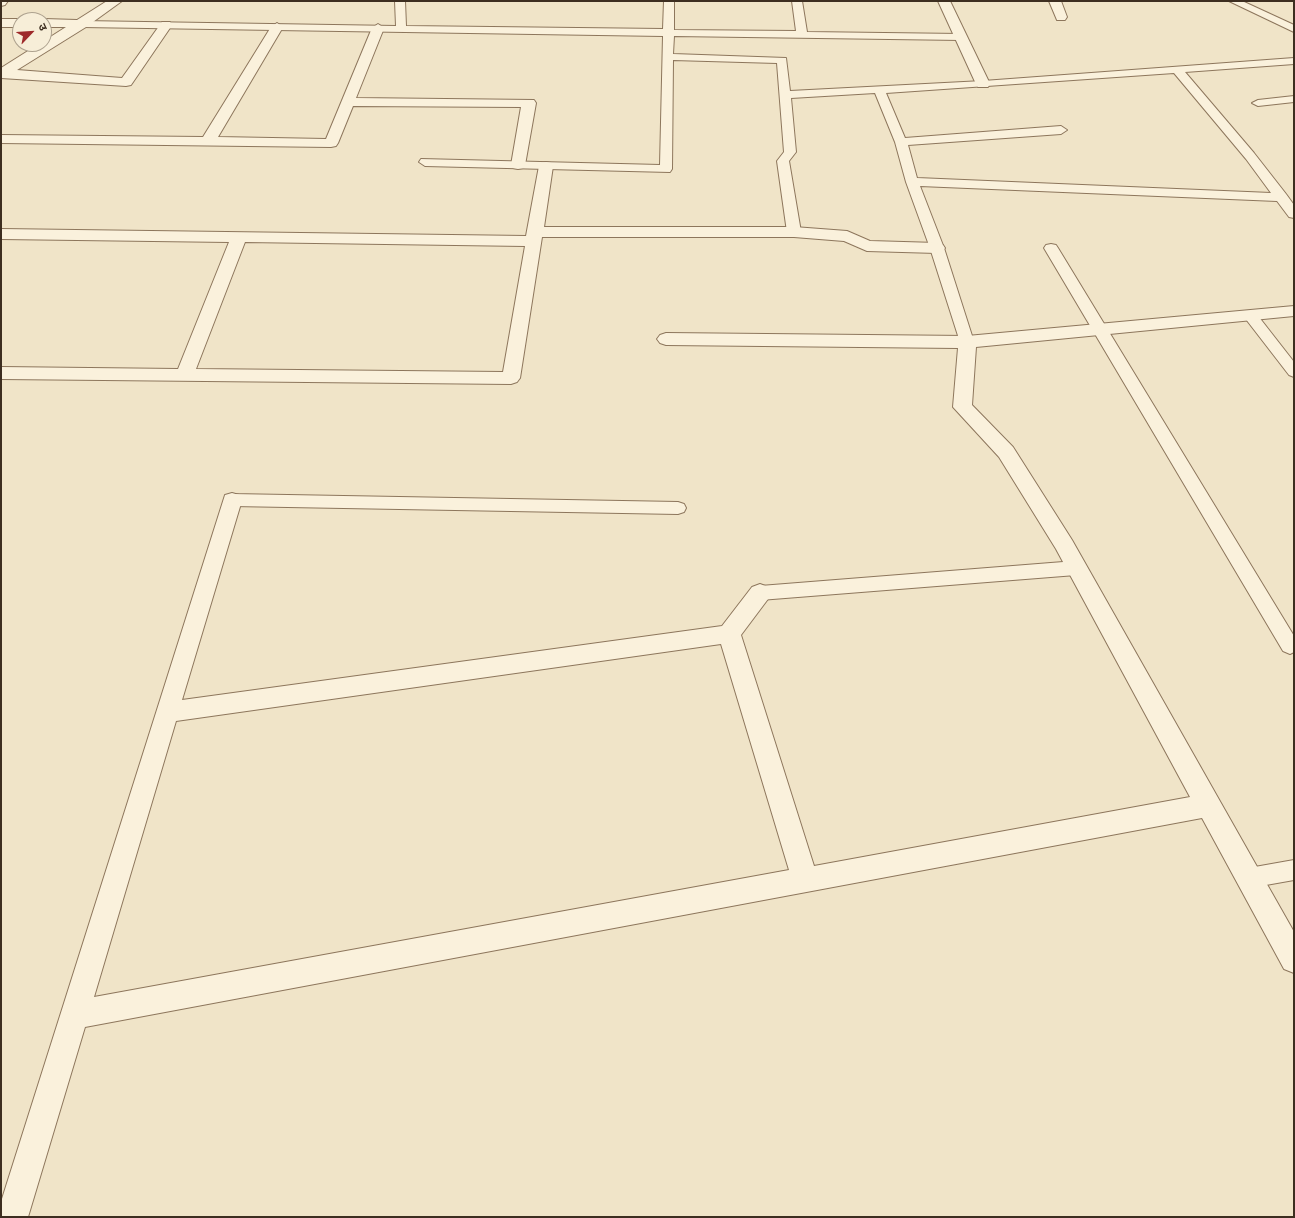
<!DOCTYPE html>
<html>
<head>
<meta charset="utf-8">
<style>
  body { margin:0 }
  #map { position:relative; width:1295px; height:1218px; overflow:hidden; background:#f0e4c8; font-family:"Roboto Serif","Noto Sans Devanagari",serif }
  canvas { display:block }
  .frame { position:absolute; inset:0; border:2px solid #3d2e20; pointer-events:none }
  .north { position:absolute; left:12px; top:12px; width:40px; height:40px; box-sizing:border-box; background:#f7eed8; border:1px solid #ada18e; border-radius:50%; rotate:65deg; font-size:11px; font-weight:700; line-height:16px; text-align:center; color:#3d2e20 }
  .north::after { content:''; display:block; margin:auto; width:14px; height:18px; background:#9e2a2b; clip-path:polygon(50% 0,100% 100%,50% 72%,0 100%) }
</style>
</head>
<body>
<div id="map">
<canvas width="1295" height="1218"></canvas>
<div class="frame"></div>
<div class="north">उ</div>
</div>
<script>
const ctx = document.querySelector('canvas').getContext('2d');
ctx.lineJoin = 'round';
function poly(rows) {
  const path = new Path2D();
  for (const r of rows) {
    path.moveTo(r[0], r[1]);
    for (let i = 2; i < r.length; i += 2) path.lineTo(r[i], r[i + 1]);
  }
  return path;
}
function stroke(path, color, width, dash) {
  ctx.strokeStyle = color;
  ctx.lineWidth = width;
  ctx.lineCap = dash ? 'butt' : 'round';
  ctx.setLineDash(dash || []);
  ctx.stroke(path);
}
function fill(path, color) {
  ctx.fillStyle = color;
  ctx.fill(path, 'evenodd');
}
const service = poly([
  [395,1,405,1,406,26,663,29,664,1,674,1,674,30,796,31,792,1,802,1,807,32,961,34,966,37,961,40,674,36,673,54,786,58,790,91,983,81,1294,58,1294,64,1185,72,1254,153,1286,194,1294,205,1294,218,1289,217,1277,201,920,186,944,248,974,342,972,345,967,347,962,345,960,342,930,248,906,182,895,142,875,93,791,98,796,152,789,161,801,232,794,236,787,232,777,161,784,152,777,63,673,60,672,169,670,172,425,166,419,162,421,159,660,165,663,36,82,27,77,24,82,21,396,26,395,1],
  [1174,73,1246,159,1271,193,917,178,908,145,1061,134,1067,130,1061,126,905,138,886,93,1174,73],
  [1229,1,1242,1,1294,25,1294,32,1229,1],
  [1294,96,1294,102,1258,106,1252,103,1258,100,1294,96],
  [1051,244,1056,245,1058,248,1294,636,1294,652,1290,654,1283,651,1044,248,1046,245,1051,244],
  [1250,311,1255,312,1294,362,1294,377,1289,375,1245,318,1243,315,1245,312,1250,311],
  [232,494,678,502,684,504,686,508,684,512,678,514,232,506,226,504,224,500,226,496,232,494],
  [1076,561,1082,563,1085,568,1082,573,1076,575,760,600,754,598,751,593,754,588,760,586,1076,561],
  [1294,860,1294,880,1249,888,1241,885,1238,878,1241,871,1249,868,1294,860]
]);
const minor = poly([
  [1,1,8,1,5,5,1,6,1,1],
  [107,1,122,1,86,27,17,70,122,78,162,22,170,22,172,25,131,85,126,86,1,78,1,68,39,44,44,44,44,41,66,27,44,27,44,20,41,20,44,19,77,20,107,1],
  [938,1,950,1,990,84,988,87,978,87,976,84,938,1],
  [1049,1,1061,1,1067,17,1065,20,1057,20,1049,1],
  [1,19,20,19,23,20,20,20,20,27,1,27,1,19],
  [277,23,283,27,218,137,326,139,372,28,378,24,384,28,356,98,534,100,536,103,525,165,523,168,518,169,513,168,511,165,521,107,353,106,338,143,336,146,331,147,1,143,1,135,203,137,271,27,277,23],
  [546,162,551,163,553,166,544,227,794,227,847,231,870,241,937,243,943,245,945,248,943,251,937,253,867,251,844,241,794,237,542,237,520,378,517,382,511,384,1,379,1,367,178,369,229,242,1,239,1,229,526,236,539,166,541,163,546,162],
  [245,242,525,246,503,372,196,369,245,242],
  [1294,306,1294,316,976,347,972,405,1013,447,1072,540,1294,932,1294,973,1284,969,1202,818,85,1027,28,1217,1,1217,1,1202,225,495,232,493,239,495,242,500,182,700,722,626,752,587,760,584,768,587,771,593,768,599,741,635,814,866,1190,797,1056,549,999,457,953,407,958,348,666,345,660,343,657,339,660,335,666,333,967,336,1294,306],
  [721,644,789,870,94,997,176,721,721,644]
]);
stroke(service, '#8d765c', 2);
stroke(minor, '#8d765c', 2);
fill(service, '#faf1dc');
fill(minor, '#faf1dc');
</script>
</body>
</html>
